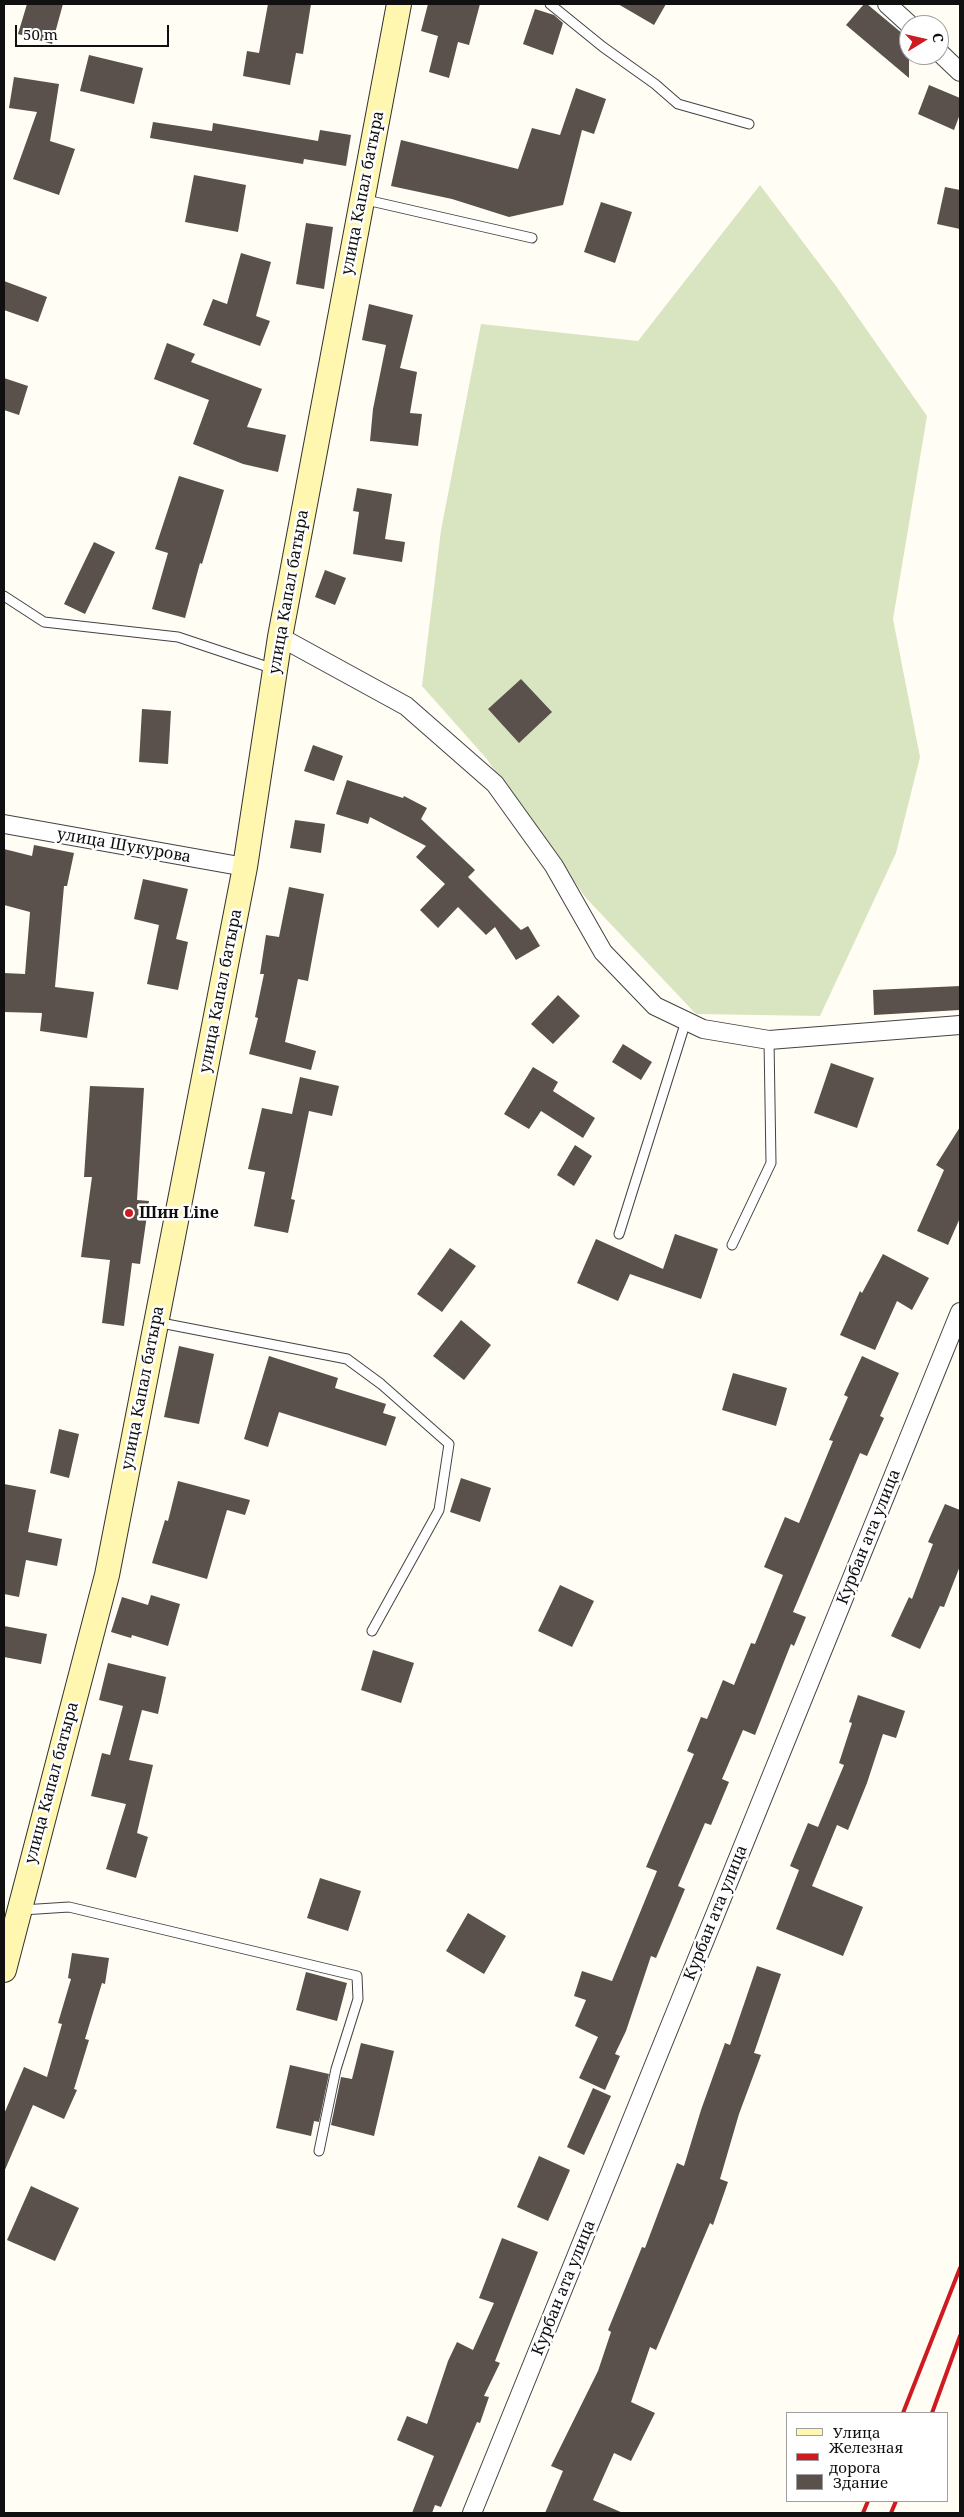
<!DOCTYPE html>
<html>
<head>
<meta charset="utf-8">
<style>
  body { margin:0 }
  #map { position:relative; width:964px; height:2517px; overflow:hidden; background:#fffdf4; font-family:"Noto Serif",serif }
  canvas { display:block }
  .frame { position:absolute; inset:0; border:5px solid #101010; pointer-events:none }
  .legend { position:absolute; left:786px; top:2412px; width:162px; height:90px; box-sizing:border-box; background:#fff; border:1px solid #9f9f9f; margin:0; padding:6px 9px; list-style:none; font-size:15px; color:#101010 }
  .legend li { display:flex; align-items:center; gap:10px; height:25px }
  .legend b { width:25px; border:1px solid #9f9f9f }
  .north { position:absolute; left:899px; top:15px; width:50px; height:50px; box-sizing:border-box; background:#fff; border:1px solid #9f9f9f; border-radius:50%; rotate:81deg; font-size:14px; font-weight:700; line-height:20px; text-align:center; color:#101010 }
  .north::after { content:''; display:block; margin:auto; width:18px; height:22px; background:#ce1b22; clip-path:polygon(50% 0,100% 100%,50% 72%,0 100%) }
  .scale { position:absolute; left:15px; top:25px; width:154px; height:22px; box-sizing:border-box; border:2px solid #101010; border-top:0; padding-left:6px; font-size:15px; line-height:18px; white-space:nowrap; color:#101010; -webkit-text-stroke:4px #fff; paint-order:stroke }
</style>
</head>
<body>
<div id="map">
<canvas width="964" height="2517"></canvas>
<div class="frame"></div>
<ul class="legend">
<li><b style="height:6px;background:#fff7af"></b>Улица</li>
<li><b style="height:6px;background:#ce1b22"></b>Железная дорога</li>
<li><b style="height:14px;background:#5a514c"></b>Здание</li>
</ul>
<div class="north">С</div>
<div class="scale">50 m</div>
</div>
<script>
const ctx = document.querySelector('canvas').getContext('2d');
ctx.lineJoin = 'round';
function fill(path, color) {
  ctx.fillStyle = color;
  ctx.fill(path, 'evenodd');
}
function poly(rows) {
  const path = new Path2D();
  for (const r of rows) {
    path.moveTo(r[0], r[1]);
    for (let i = 2; i < r.length; i += 2) path.lineTo(r[i], r[i + 1]);
  }
  return path;
}
function stroke(path, color, width, dash) {
  ctx.strokeStyle = color;
  ctx.lineWidth = width;
  ctx.lineCap = dash ? 'butt' : 'round';
  ctx.setLineDash(dash || []);
  ctx.stroke(path);
}
function drawText(font, color, halo, rows, align = 'center') {
  ctx.font = font + ' "Noto Serif",serif';
  ctx.lineWidth = 5;
  ctx.setLineDash([]);
  ctx.textBaseline = 'middle';
  ctx.strokeStyle = halo;
  ctx.fillStyle = color;
  for (const [text, x, y, turn = 0] of rows) {
    ctx.save();
    ctx.translate(x, y);
    ctx.rotate((+turn || 0) * Math.PI / 180);
    ctx.textAlign = isNaN(turn) ? turn : align;
    if (halo) ctx.strokeText(text, 0, 0);
    ctx.fillText(text, 0, 0);
    ctx.restore();
  }
}
const cemetery = poly([
  [760,185,836,286,927,416,893,619,920,757,896,853,820,1016,696,1014,586,898,486,758,422,686,441,530,481,324,638,341]
]);
const building = poly([
  [27,4,63,4,52,44,18,34],
  [268,4,311,4,303,54,296,53,290,85,243,76,247,51,259,53],
  [428,4,480,4,469,45,458,42,449,78,429,72,438,36,421,31],
  [618,4,666,4,654,25],
  [864,4,867,4,909,39,909,78,846,25],
  [535,9,554,15,563,23,553,55,523,44],
  [89,55,143,68,134,104,80,91],
  [14,77,59,84,50,141,75,149,59,195,13,179,37,112,9,108],
  [929,85,960,98,960,114,954,130,918,114],
  [576,88,606,99,594,134,582,130,563,205,509,217,452,199,391,186,401,140,518,169,532,128,560,135],
  [153,122,212,131,213,123,318,141,320,130,351,135,346,166,304,159,303,164,150,138],
  [194,175,246,185,238,232,185,222],
  [945,187,960,190,960,229,937,224],
  [601,202,632,212,615,263,584,252],
  [306,223,333,227,324,289,296,284],
  [241,253,271,262,256,316,270,321,260,346,203,325,213,299,227,304],
  [4,281,47,297,38,322,4,310],
  [369,304,413,315,400,368,417,372,410,413,422,414,418,446,370,441,373,409,386,345,362,340],
  [167,343,195,354,191,362,262,389,247,427,286,435,278,472,243,464,193,444,209,400,154,379],
  [4,378,28,386,19,415,4,410],
  [179,476,224,490,202,564,200,563,185,618,152,609,168,553,155,549],
  [357,488,392,494,385,539,405,542,402,562,353,554,359,512,353,511],
  [94,542,115,552,85,614,64,604],
  [325,570,346,578,335,605,315,597],
  [521,679,552,712,519,743,488,709],
  [142,709,171,711,168,764,139,762],
  [313,745,343,756,334,781,304,771],
  [347,780,403,798,404,796,427,808,421,819,475,870,468,877,521,930,528,926,540,946,516,960,495,927,486,935,458,907,438,928,420,910,445,884,416,857,426,846,370,817,368,824,336,814],
  [295,820,325,824,321,853,290,848],
  [34,845,74,853,67,886,64,886,55,987,94,992,87,1038,40,1031,42,1013,4,1012,4,973,25,974,30,912,4,905,4,849,32,856],
  [143,879,188,889,176,939,188,942,178,990,147,984,159,925,134,919],
  [289,887,324,894,308,981,298,979,285,1042,316,1051,311,1070,249,1054,258,1018,255,1017,264,974,260,974,266,935,279,937],
  [960,986,960,1010,874,1015,873,990],
  [558,995,580,1016,553,1044,531,1024],
  [623,1044,652,1062,641,1080,612,1062],
  [831,1063,874,1078,857,1128,814,1113],
  [533,1067,558,1082,553,1091,595,1118,583,1138,541,1111,529,1129,504,1114],
  [300,1077,339,1086,332,1116,309,1111,291,1199,295,1200,288,1233,254,1226,265,1172,248,1169,262,1108,292,1114],
  [90,1086,144,1088,137,1200,149,1201,140,1264,132,1263,124,1326,102,1323,110,1260,81,1257,92,1177,84,1177],
  [960,1127,960,1218,948,1245,917,1231,944,1170,936,1165],
  [575,1145,592,1156,574,1186,557,1175],
  [675,1234,718,1249,701,1299,630,1274,618,1301,577,1283,596,1239,663,1269],
  [450,1248,476,1266,442,1312,417,1294],
  [883,1254,929,1278,912,1310,897,1301,875,1350,840,1335,860,1291,862,1293],
  [461,1320,491,1345,464,1380,433,1356],
  [179,1346,214,1354,199,1424,164,1417],
  [269,1356,338,1378,335,1388,386,1404,383,1413,396,1417,386,1446,279,1412,268,1447,244,1439],
  [862,1356,899,1373,880,1416,884,1418,867,1456,860,1453,793,1612,806,1617,794,1646,791,1644,755,1735,743,1730,722,1779,729,1782,711,1825,705,1823,678,1886,685,1889,656,1958,651,1956,626,2031,615,2054,620,2056,605,2090,579,2078,598,2037,575,2026,586,2000,574,1996,582,1971,612,1981,657,1871,646,1867,694,1754,687,1751,701,1717,707,1719,723,1680,734,1685,751,1643,755,1644,783,1575,764,1567,785,1517,799,1523,833,1441,829,1440,848,1397,844,1395],
  [733,1373,787,1388,776,1426,722,1410],
  [59,1429,79,1434,69,1478,50,1473],
  [461,1478,491,1488,480,1522,450,1512],
  [178,1481,250,1500,245,1515,227,1510,207,1579,152,1563,165,1520,168,1521],
  [4,1484,36,1490,28,1532,62,1539,57,1566,26,1560,19,1597,4,1594],
  [945,1504,960,1510,960,1566,944,1607,940,1606,920,1649,891,1636,909,1597,912,1599,933,1544,928,1542],
  [560,1585,594,1601,572,1647,538,1631],
  [151,1595,180,1604,168,1646,132,1635,131,1638,111,1632,122,1597,148,1605],
  [4,1626,47,1634,41,1664,4,1657],
  [373,1650,414,1663,401,1703,361,1690],
  [108,1663,166,1677,158,1714,142,1710,129,1760,153,1765,137,1833,148,1837,136,1878,106,1869,126,1804,91,1796,102,1753,110,1755,123,1706,99,1700],
  [858,1695,905,1711,896,1738,883,1734,867,1783,848,1830,837,1825,812,1886,863,1907,843,1956,776,1929,799,1870,790,1866,808,1823,818,1827,844,1765,839,1763,852,1723,849,1722],
  [320,1878,361,1891,348,1931,307,1918],
  [468,1913,506,1936,484,1974,446,1951],
  [72,1953,109,1958,105,1984,102,1983,85,2039,89,2040,74,2089,77,2090,64,2119,33,2105,4,2172,4,2114,24,2067,47,2077,62,2024,58,2023,71,1979,68,1978],
  [757,1966,781,1974,754,2053,761,2055,739,2114,720,2179,728,2182,713,2225,710,2223,656,2350,650,2347,631,2402,655,2413,631,2461,614,2453,593,2500,623,2513,545,2513,563,2471,551,2466,598,2371,611,2332,608,2330,642,2247,645,2248,677,2163,684,2166,701,2110,725,2043,730,2045],
  [306,1972,347,1983,337,2021,296,2010],
  [361,2043,394,2051,374,2136,331,2125,341,2077,352,2079],
  [290,2065,329,2074,319,2122,314,2121,311,2136,276,2128],
  [593,2088,611,2096,584,2155,567,2147],
  [539,2156,570,2170,548,2221,517,2207],
  [31,2186,79,2208,55,2261,7,2240],
  [502,2238,538,2252,495,2361,500,2363,484,2396,489,2397,480,2423,477,2422,441,2507,435,2505,432,2513,412,2513,434,2456,397,2440,407,2416,427,2424,448,2361,457,2342,473,2350,494,2303,479,2298]
]);
const service = poly([
  [550,4,603,47,655,84,678,104,749,124],
  [362,199,532,238],
  [4,596,44,622,178,637,274,669],
  [619,1234,686,1021],
  [732,1245,771,1163,769,1040],
  [156,1322,347,1359,381,1384,449,1444,439,1510,372,1631],
  [22,1910,69,1907,357,1976,358,1999,336,2069,319,2151]
]);
const minor = poly([
  [887,4,910,25],
  [939,52,960,72],
  [280,637,406,706,495,784,554,866,603,952,655,1006,703,1029,769,1040,960,1025],
  [4,824,245,867],
  [472,2513,960,1312]
]);
const secondary = poly([
  [4,1970,107,1575,245,867,280,637,399,4]
]);
const rail = poly([
  [903,2413,960,2268],
  [932,2413,960,2336],
  [863,2513,868,2501],
  [891,2513,896,2501]
]);
const markers = [
  [129,1213,5,"#ce1b22"]
];
const streetNames = [
  ["улица Капал батыра",363,193,-79],
  ["улица Капал батыра",289,592,-80],
  ["улица Шукурова",124,846,10],
  ["улица Капал батыра",221,991,-79],
  ["улица Капал батыра",143,1388,-79],
  ["Курбан ата улица",869,1537,-68],
  ["улица Капал батыра",52,1783,-75],
  ["Курбан ата улица",716,1913,-68],
  ["Курбан ата улица",564,2288,-68]
];
const poiNames = [
  ["Шин Line",139,1213]
];
fill(cemetery, '#d9e5c1');
fill(building, '#5a514c');
stroke(service, '#434343', 11);
stroke(minor, '#434343', 20);
stroke(secondary, '#323232', 26);
stroke(service, '#fff', 9);
stroke(minor, '#fff', 18);
stroke(secondary, '#fff7af', 24);
stroke(rail, '#ce1b22', 4);
for (const [x, y, r, color] of markers) {
  const dot = new Path2D();
  dot.arc(x, y, r, 0, 2 * Math.PI);
  ctx.fillStyle = color;
  ctx.fill(dot);
  stroke(dot, '#fff', 2);
}
drawText('16px', '#101010', '#fff', streetNames);
drawText('bold 16px', '#101010', '#fff', poiNames, 'left');
</script>
</body>
</html>
